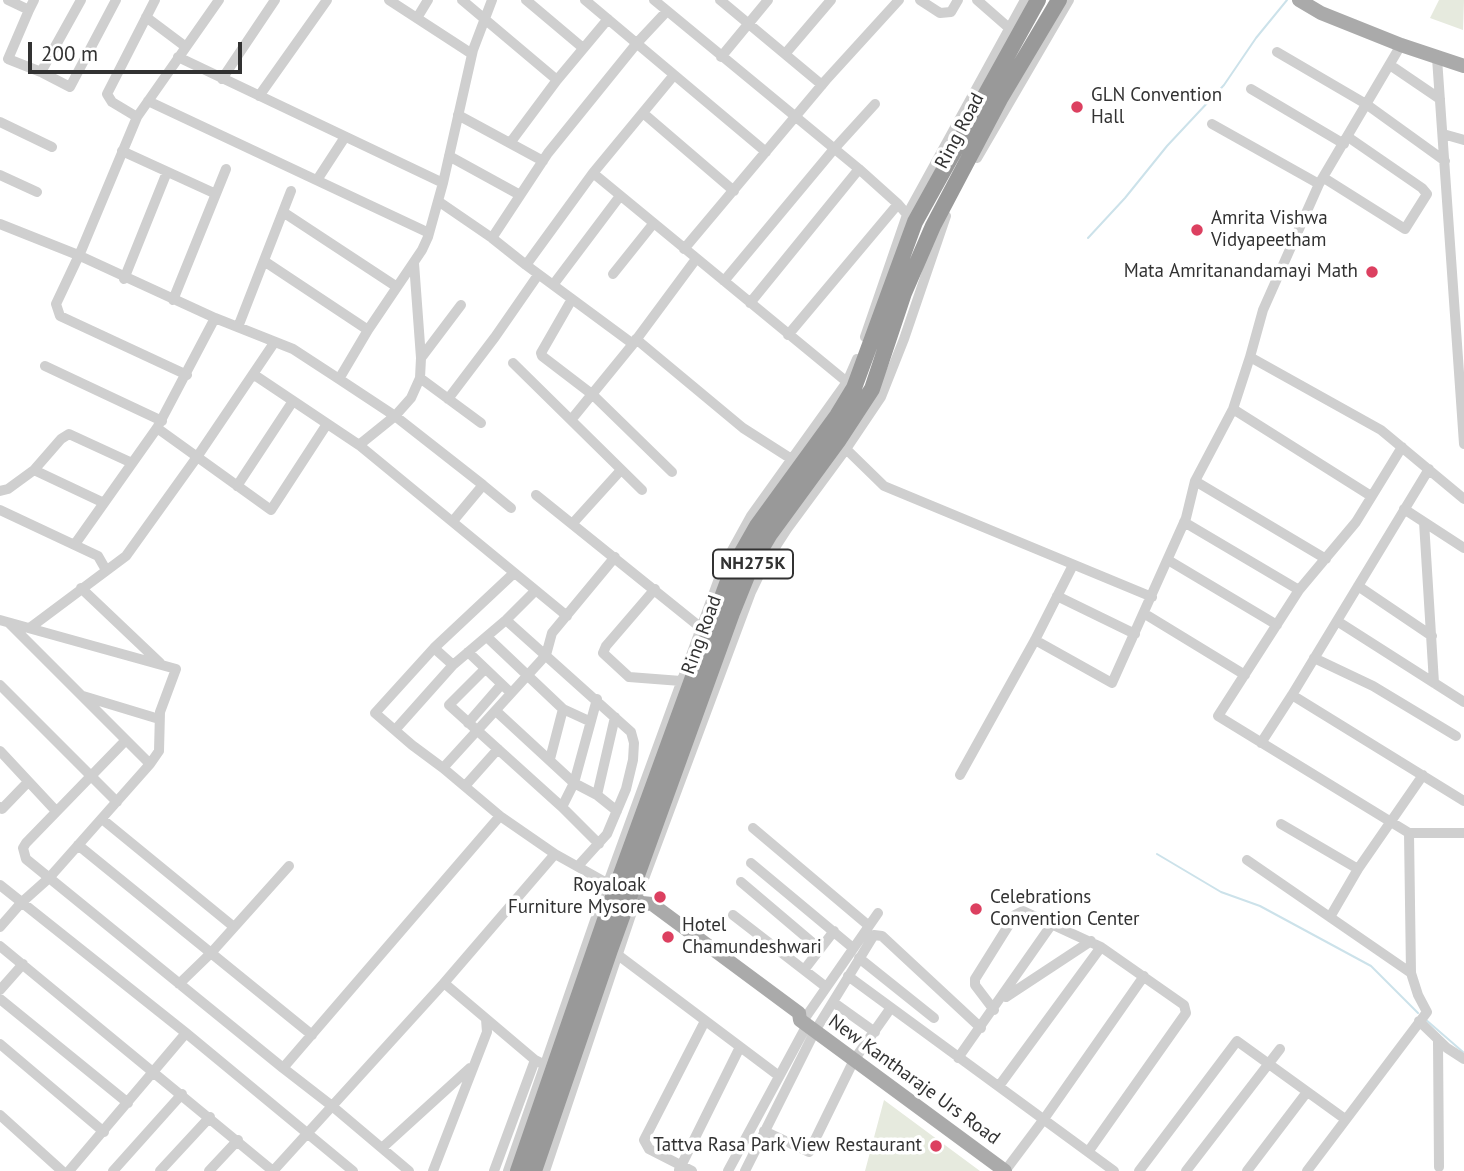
<!DOCTYPE html>
<html>
<head>
<meta charset="utf-8">
<style>
  body { margin:0 }
  #map { position:relative; width:1464px; height:1171px; overflow:hidden; background:#fff; font-family:"PT Sans",sans-serif }
  canvas { display:block }
  .scale { position:absolute; left:28px; top:42px; width:214px; height:32px; box-sizing:border-box; border:4px solid #323232; border-top:0; padding-left:9px; font-size:21px; line-height:24px; white-space:nowrap; color:#323232; -webkit-text-stroke:5px #fff; paint-order:stroke }
</style>
</head>
<body>
<div id="map">
<canvas width="1464" height="1171"></canvas>
<div class="scale">200 m</div>
</div>
<script>
const ctx = document.querySelector('canvas').getContext('2d');
ctx.lineJoin = 'round';
function fill(path, color) {
  ctx.fillStyle = color;
  ctx.fill(path, 'evenodd');
}
function poly(rows) {
  const path = new Path2D();
  for (const r of rows) {
    path.moveTo(r[0], r[1]);
    for (let i = 2; i < r.length; i += 2) path.lineTo(r[i], r[i + 1]);
  }
  return path;
}
function stroke(path, color, width, dash) {
  ctx.strokeStyle = color;
  ctx.lineWidth = width;
  ctx.lineCap = dash ? 'butt' : 'round';
  ctx.setLineDash(dash || []);
  ctx.stroke(path);
}
function drawText(font, color, halo, rows, align = 'center') {
  ctx.font = font + ' "PT Sans",sans-serif';
  ctx.lineWidth = 7;
  ctx.setLineDash([]);
  ctx.textBaseline = 'middle';
  ctx.strokeStyle = halo;
  ctx.fillStyle = color;
  for (const [text, x, y, turn = 0] of rows) {
    ctx.save();
    ctx.translate(x, y);
    ctx.rotate((+turn || 0) * Math.PI / 180);
    ctx.textAlign = isNaN(turn) ? turn : align;
    if (halo) ctx.strokeText(text, 0, 0);
    ctx.fillText(text, 0, 0);
    ctx.restore();
  }
}
const green = poly([
  [1439,0,1464,0,1463,30,1430,18],
  [884,1100,980,1171,865,1171]
]);
const stream = poly([
  [1088,238,1125,198,1167,146,1224,85,1256,38,1287,0],
  [1157,854,1221,892,1260,906,1371,966,1418,1013],
  [1425,1019,1463,1052]
]);
const minor = poly([
  [8,0,29,10,34,0],
  [389,0,472,54],
  [462,0,557,80,608,19],
  [526,0,583,48],
  [585,0,766,152],
  [654,0,859,169,898,204,910,218],
  [720,0,822,85],
  [920,0,940,13,951,12,958,0],
  [977,0,1009,28],
  [29,10,8,59,41,72,81,0],
  [146,17,186,47],
  [417,18,428,0],
  [1401,45,1319,184,1263,310,1250,357,1381,430,1464,499],
  [1277,52,1366,104,1445,161],
  [785,54,831,0],
  [178,57,443,183],
  [721,57,768,0],
  [1437,58,1464,444],
  [1390,65,1440,99],
  [41,72,70,87,116,0],
  [222,79,275,0],
  [1251,89,1344,144],
  [259,96,327,0],
  [148,101,429,233],
  [643,113,734,191],
  [458,115,543,161],
  [137,117,112,102,107,94,155,0],
  [0,122,52,147],
  [1212,124,1319,184],
  [1443,134,1464,140],
  [510,143,557,80],
  [122,151,216,194],
  [449,156,520,195],
  [977,158,1069,0],
  [593,173,853,387],
  [0,175,37,192],
  [1324,178,1405,229,1427,194,1422,188,1348,137],
  [317,180,345,137],
  [438,201,492,238,548,153,637,43,667,11],
  [283,212,397,287],
  [0,224,78,255,215,318,293,349,339,379,395,416,483,485,453,521],
  [492,238,526,265,633,344],
  [684,249,826,80,899,0],
  [264,261,368,330],
  [526,265,593,173,674,75],
  [613,274,653,224],
  [124,279,167,172],
  [724,281,834,149,875,104],
  [553,285,620,196],
  [572,299,541,353,542,356,593,395,672,472],
  [173,300,226,169],
  [750,303,859,169],
  [238,327,291,191],
  [788,335,898,204],
  [865,337,907,215,1025,0],
  [636,339,743,428,793,460],
  [421,358,461,305],
  [513,363,642,490],
  [45,366,162,421],
  [253,374,359,445,567,616],
  [187,375,60,316,56,304,81,251,137,117,219,0],
  [420,378,481,423],
  [339,379,368,330,422,250,428,237,443,183,473,50,492,0],
  [448,399,495,337,538,275],
  [1233,409,1371,496],
  [571,420,633,344,696,259],
  [157,428,271,510,327,424],
  [359,445,395,416,411,398,420,378,421,358,414,263],
  [843,446,884,486,1152,597],
  [1402,447,1356,522,1299,590,1218,716,1409,833,1464,833],
  [34,470,104,503],
  [1195,481,1326,559],
  [483,485,511,508],
  [237,486,293,401],
  [0,491,8,489,34,470,61,439,69,434,132,463],
  [536,495,700,627],
  [1404,509,1464,548],
  [0,510,98,556,106,570],
  [1184,522,1299,590],
  [1424,522,1434,683],
  [573,523,621,470],
  [75,544,157,428,215,318],
  [1168,560,1277,625],
  [514,573,434,648,375,713,412,745,443,768,500,816,555,854],
  [1358,586,1432,636],
  [81,588,160,663],
  [655,589,606,646,603,653,629,677,681,681],
  [1057,596,1135,634],
  [1145,614,1245,675],
  [0,620,176,669,160,712,159,751,150,764,49,878,21,903,0,927],
  [506,620,631,732,634,743,633,760,626,789,607,834,578,866],
  [1337,621,1464,702],
  [9,623,150,764],
  [31,627,126,556,197,457,274,343],
  [487,637,563,709,589,721],
  [1035,640,1112,683,1186,518,1195,481,1233,409,1250,357],
  [434,648,453,665],
  [468,652,511,693],
  [1314,658,1373,686,1456,736],
  [485,669,449,705,562,807,599,844],
  [0,685,117,802],
  [1292,695,1464,801],
  [83,696,159,719],
  [496,711,574,783,597,795,617,811],
  [468,723,501,685],
  [395,730,453,665,506,620,535,591],
  [126,740,26,843,23,848,26,859,283,1068,332,1106,409,1171],
  [1261,743,1292,695,1429,469],
  [0,751,56,811],
  [550,759,563,709],
  [443,768,546,655,552,633,615,557],
  [960,775,1035,640,1073,565],
  [465,786,498,749],
  [597,795,615,717],
  [0,807,2,809,28,782],
  [562,807,574,783,597,699],
  [102,819,234,927],
  [1281,824,1358,869],
  [753,828,869,926],
  [78,845,312,1035],
  [1247,860,1411,973],
  [751,863,853,948],
  [741,882,820,949],
  [0,885,186,1033,353,1171],
  [733,915,826,987],
  [1330,917,1358,869,1423,775],
  [0,946,273,1171],
  [618,955,779,1076],
  [859,958,934,1018],
  [804,970,834,931],
  [848,976,1114,1171],
  [444,983,535,1060,545,1065],
  [179,984,211,953,289,866],
  [0,990,23,964],
  [1006,997,1091,941],
  [0,999,128,1103],
  [833,1002,875,1032],
  [994,1010,975,985,975,979,1015,915,1023,911,1101,947,1184,1005,1186,1013,1088,1152],
  [803,1021,878,913],
  [1419,1021,1447,1048,1464,1059],
  [1438,1041,1439,1167],
  [0,1044,104,1132],
  [958,1058,1052,924],
  [283,1068,500,816],
  [999,1086,1101,947],
  [0,1115,62,1171],
  [764,1131,809,1152,854,1060,890,1009],
  [382,1148,470,1068],
  [679,1170,740,1047],
  [69,1171,186,1033],
  [113,1171,182,1094],
  [160,1171,210,1117],
  [209,1171,238,1140],
  [273,1171,444,983,555,854,614,887],
  [433,1171,487,1032,486,1019],
  [494,1171,535,1060],
  [508,1171,608,883,724,565,751,516,847,382,857,359],
  [545,1171,636,900,751,592,765,563,787,529,846,449,881,397,904,339,946,216],
  [692,1171,649,1149,644,1140,705,1021],
  [728,1171,807,1025],
  [745,1171,815,1031,874,935,882,936,981,1028],
  [1005,1171,1044,1119,1144,976],
  [1139,1171,1237,1041,1345,1119],
  [1186,1171,1280,1049],
  [1247,1171,1307,1092],
  [1307,1171,1427,1012,1418,995,1411,973,1409,833]
]);
const major = poly([
  [1299,0,1321,13,1401,45,1464,66],
  [622,891,642,903,652,904,799,1013,800,1020,815,1031,1005,1171]
]);
const highway = poly([
  [518,1171,616,888,732,570,757,526,837,416,854,388,915,222,1038,0],
  [534,1171,610,950,732,613,751,566,770,534,838,441,872,389,904,293,933,226,1000,99,1059,0]
]);
const markers = [
  [1077,107,7,"#dc4060"],
  [1197,230,7,"#dc4060"],
  [1372,272,7,"#dc4060"],
  [660,897,7,"#dc4060"],
  [976,909,7,"#dc4060"],
  [668,937,7,"#dc4060"],
  [936,1146,7,"#dc4060"]
];
const shields = [
  [753,564,80]
];
const shieldNames = [
  ["NH275K",753,564]
];
const poiNames = [
  ["GLN Convention",1091,96],
  ["Hall",1091,118],
  ["Amrita Vishwa",1211,219],
  ["Vidyapeetham",1211,241],
  ["Mata Amritanandamayi Math",1358,272,"right"],
  ["Royaloak",646,886,"right"],
  ["Furniture Mysore",646,908,"right"],
  ["Celebrations",990,898],
  ["Convention Center",990,920],
  ["Hotel",682,926],
  ["Chamundeshwari",682,948],
  ["Tattva Rasa Park View Restaurant",922,1146,"right"]
];
const streetNames = [
  ["Ring Road",960,131,-62],
  ["Ring Road",702,635,-70],
  ["New Kantharaje Urs Road",914,1080,36]
];
fill(green, '#e6eade');
stroke(stream, '#cce2ea', 2);
stroke(minor, '#cfcfcf', 10);
stroke(major, '#aaa', 14);
stroke(highway, '#999', 16);
for (const [x, y, r, color] of markers) {
  const dot = new Path2D();
  dot.arc(x, y, r, 0, 2 * Math.PI);
  ctx.fillStyle = color;
  ctx.fill(dot);
  stroke(dot, '#fff', 2.5);
}
for (const [x, y, w] of shields) {
  const box = new Path2D();
  box.roundRect(x - w / 2, y - 14.5, w, 29, 5);
  ctx.fillStyle = '#fff';
  ctx.fill(box);
  stroke(box, '#323232', 2);
}
drawText('bold 18px', '#323232', null, shieldNames);
drawText('19px', '#323232', '#fff', poiNames, 'left');
drawText('19px', '#323232', '#fff', streetNames);
</script>
</body>
</html>
